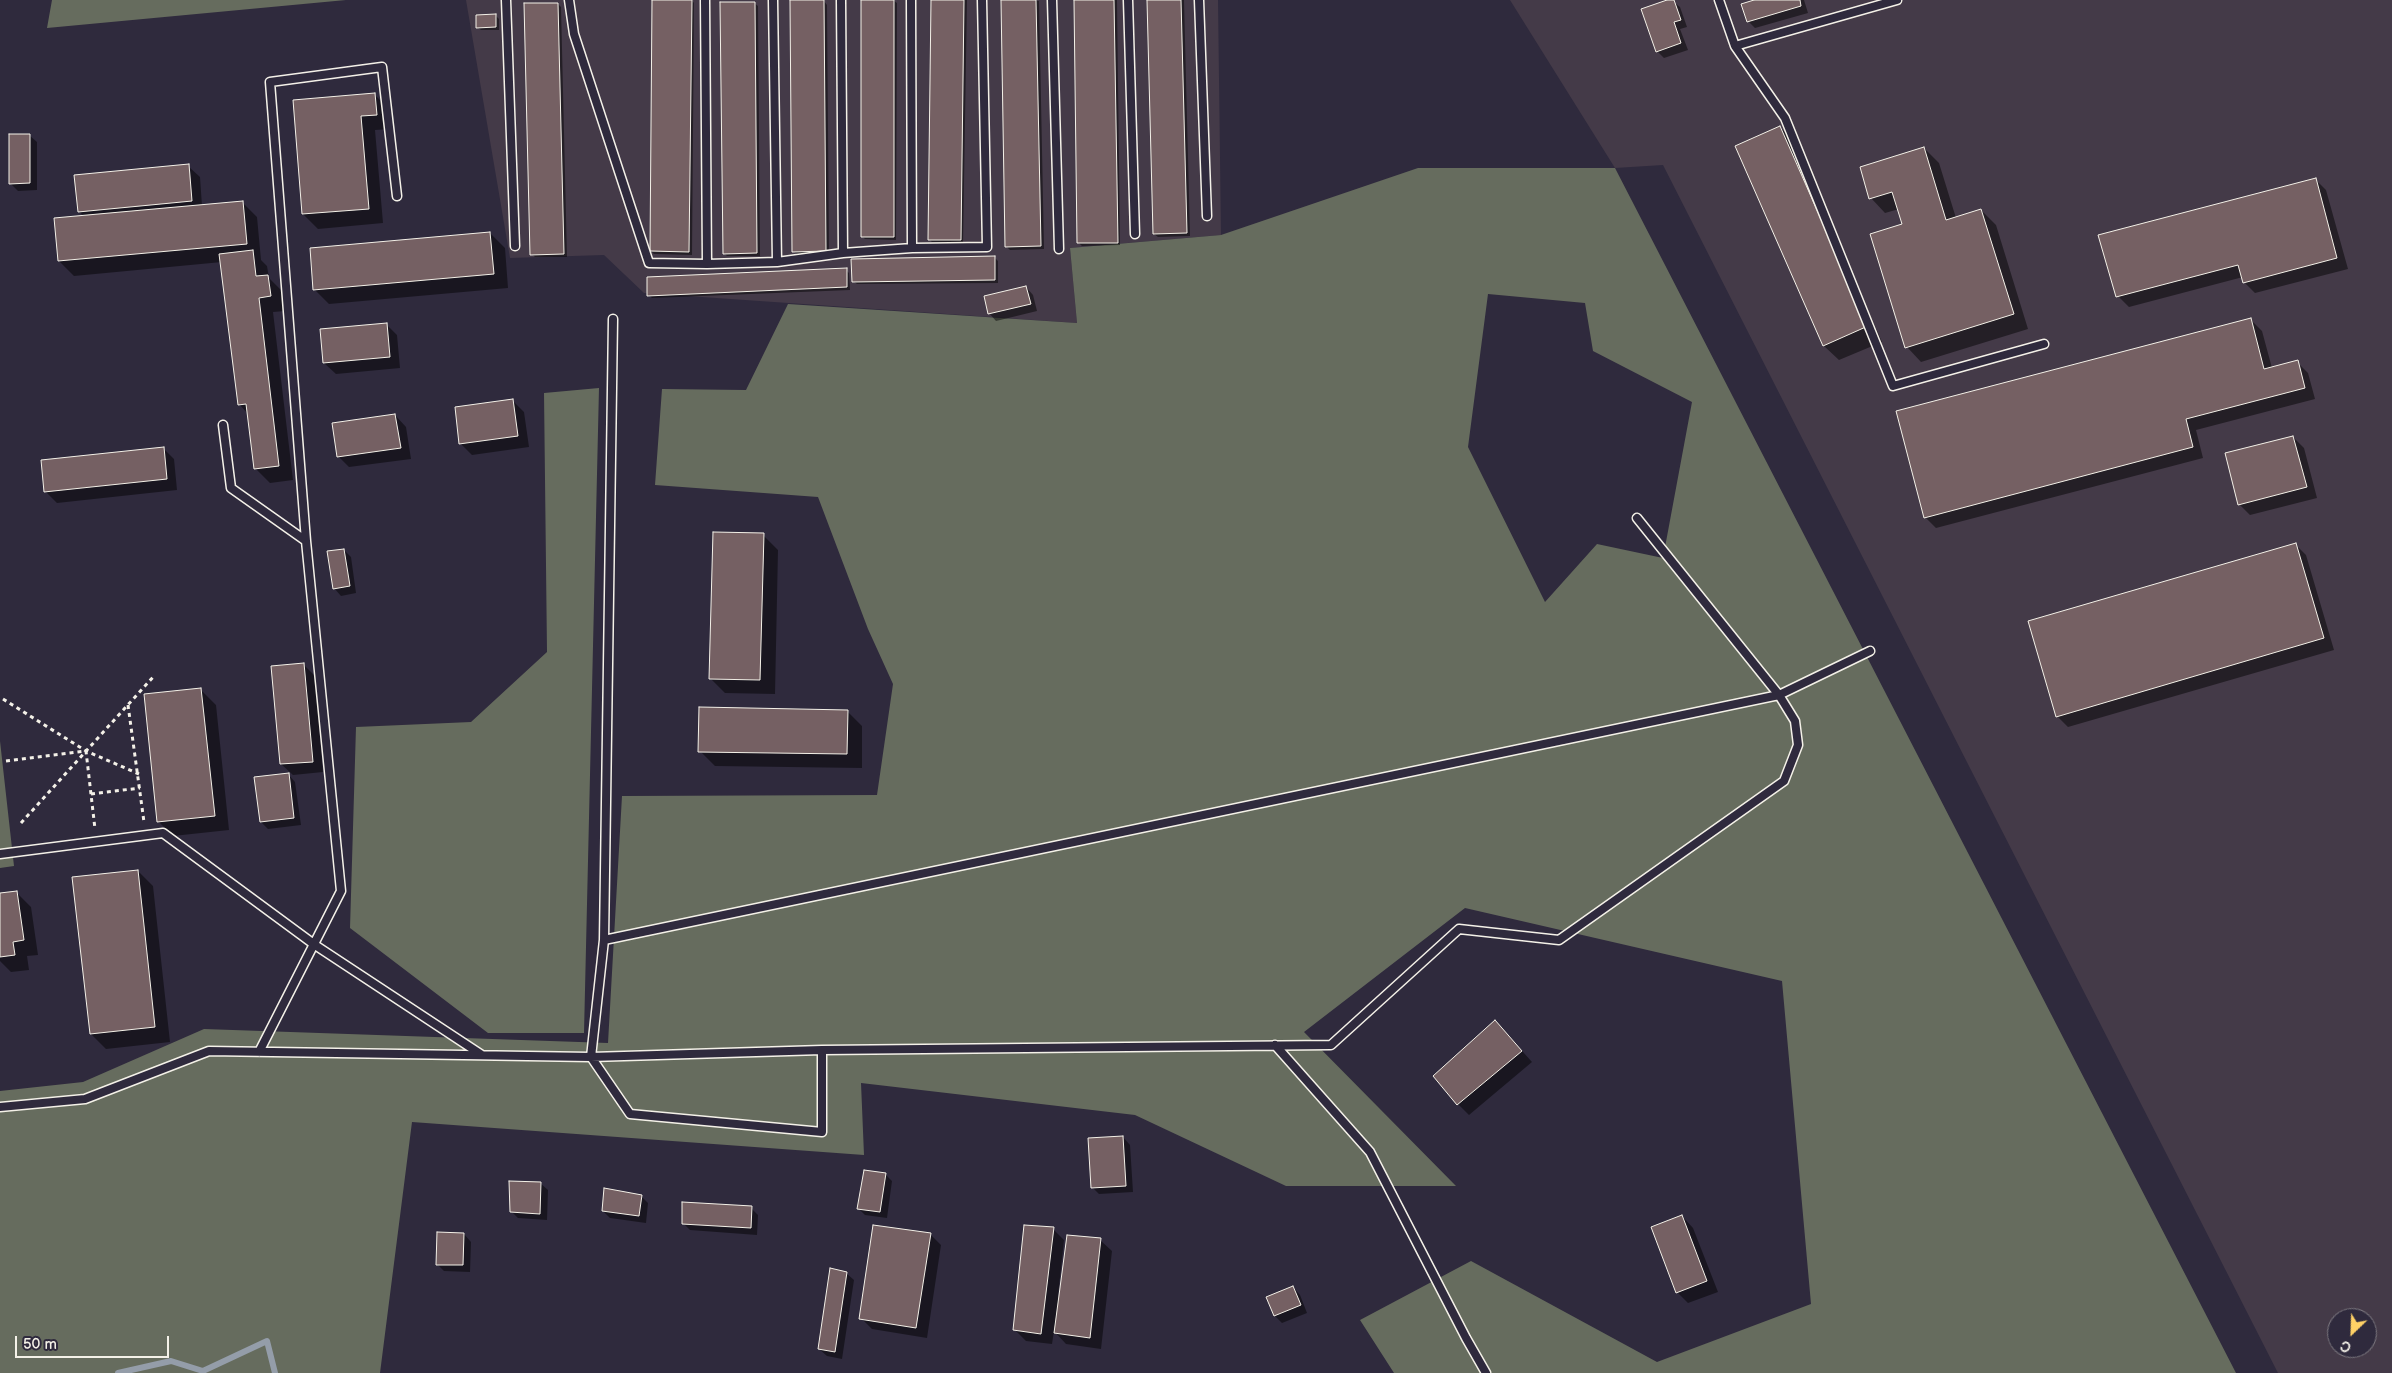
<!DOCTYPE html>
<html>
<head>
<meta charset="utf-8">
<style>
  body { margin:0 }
  #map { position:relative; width:2392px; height:1373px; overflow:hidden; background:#2f2a3d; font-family:"Balsamiq Sans",sans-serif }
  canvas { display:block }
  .north { position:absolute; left:2327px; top:1308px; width:50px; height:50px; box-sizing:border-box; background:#2f2a3d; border:1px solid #7e7a81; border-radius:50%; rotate:204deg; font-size:14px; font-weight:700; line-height:20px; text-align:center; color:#f4f1e8 }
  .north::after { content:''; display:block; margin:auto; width:18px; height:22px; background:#ffd166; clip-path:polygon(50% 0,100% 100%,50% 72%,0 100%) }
  .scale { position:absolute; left:15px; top:1336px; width:154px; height:22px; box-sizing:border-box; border:2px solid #f4f1e8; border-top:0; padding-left:6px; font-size:15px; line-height:18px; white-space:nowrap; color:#f4f1e8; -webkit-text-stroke:4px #2f2a3d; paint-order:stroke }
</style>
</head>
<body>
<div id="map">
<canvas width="2392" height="1373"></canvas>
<div class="north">С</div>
<div class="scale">50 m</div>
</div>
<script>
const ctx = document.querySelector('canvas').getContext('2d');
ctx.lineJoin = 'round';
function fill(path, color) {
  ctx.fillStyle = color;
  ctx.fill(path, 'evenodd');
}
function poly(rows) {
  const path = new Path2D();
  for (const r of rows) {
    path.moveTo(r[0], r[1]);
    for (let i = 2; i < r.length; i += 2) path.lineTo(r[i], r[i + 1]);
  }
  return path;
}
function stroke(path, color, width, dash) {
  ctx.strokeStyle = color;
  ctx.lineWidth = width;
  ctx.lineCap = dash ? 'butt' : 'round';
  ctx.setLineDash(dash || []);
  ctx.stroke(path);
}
const built = poly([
  [466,0,1218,0,1221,235,1070,248,1077,323,644,293,604,255,510,258],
  [1510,0,2392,0,2392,1373,2278,1373,1663,165,1615,168],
  [2337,1318,2367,1318,2367,1348,2337,1348]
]);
const green = poly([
  [52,0,346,0,47,28],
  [1418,168,1615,168,2236,1373,1394,1373,1360,1320,1471,1261,1657,1362,1811,1304,1782,981,1465,908,1304,1032,1456,1186,1286,1186,1135,1115,861,1083,864,1155,412,1122,380,1373,0,1373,0,1091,83,1082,204,1029,608,1043,622,796,877,795,893,684,868,629,818,497,655,485,662,389,746,390,788,304,1077,323,1070,248,1221,235],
  [1488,294,1585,303,1593,351,1692,402,1663,558,1597,544,1545,602,1468,447],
  [599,388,584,1033,488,1033,350,928,356,727,471,722,547,652,544,393],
  [0,741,14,866,0,868]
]);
const shadow = poly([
  [654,0,692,0,694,3,692,255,654,254,651,251],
  [893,0,897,3,896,240,865,239,862,236],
  [933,0,967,0,963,243,932,242,929,239],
  [1002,0,1039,1,1044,249,1010,250,1007,247],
  [1075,0,1117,0,1120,245,1082,246,1079,243],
  [1148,0,1184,0,1190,236,1158,237,1154,234],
  [1671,0,1680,7,1687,27,1680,29,1688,50,1664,58,1657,51],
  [1759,0,1804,0,1808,13,1755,28,1748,21],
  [824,1,827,5,829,254,797,254,793,251],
  [754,3,758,6,760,256,727,256,724,253],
  [558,4,561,7,567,257,535,257,532,254],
  [495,15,499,19,499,30,481,30,477,27],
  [374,94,389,109,391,129,375,130,383,223,318,229,303,214,294,101],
  [1780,127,1794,142,1882,342,1839,360,1824,346,1736,146],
  [29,135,37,142,37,190,18,191,10,183],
  [1924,148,1939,163,1956,218,1981,210,1996,225,2028,329,1921,362,1907,347,1904,225,1899,209,1885,213,1871,198],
  [188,166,200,177,202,206,242,202,257,217,261,260,267,266,269,278,282,291,285,311,273,312,293,480,270,483,255,468,248,414,239,404,222,262,74,276,59,261,84,217,79,211],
  [2315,179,2326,190,2348,269,2255,293,2244,282,2243,277,2129,307,2118,296],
  [490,233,505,248,508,288,329,304,314,289],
  [995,258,998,261,998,283,857,284,853,281],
  [846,270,849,273,850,290,652,298,649,295],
  [1026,287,1033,295,1037,311,996,321,989,313],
  [2251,320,2262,331,2272,368,2297,362,2308,373,2315,399,2196,430,2203,458,1936,528,1925,517],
  [386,324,397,335,400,368,336,374,324,363],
  [513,401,524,412,529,447,472,455,460,443],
  [395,415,406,427,411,459,349,467,338,456],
  [2293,437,2304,448,2317,498,2250,515,2239,504],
  [163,448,174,459,177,490,57,503,45,491],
  [763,535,778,550,775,694,725,693,710,678],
  [2295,544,2306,555,2334,650,2068,727,2057,716],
  [344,550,351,557,356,593,341,596,334,588],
  [303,664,315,676,323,772,293,775,281,764],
  [201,690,216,705,229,830,173,836,158,821],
  [847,711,862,726,862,768,715,766,700,751],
  [288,774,295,782,301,825,268,829,261,822],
  [138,871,153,886,170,1042,106,1049,91,1034],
  [16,892,31,907,38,955,27,956,29,970,11,972,0,961,0,895],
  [1506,1033,1532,1062,1469,1115,1458,1104],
  [1123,1137,1130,1145,1133,1192,1099,1194,1092,1187],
  [885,1174,892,1181,887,1218,865,1215,858,1208],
  [540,1183,548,1190,547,1220,518,1218,511,1211],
  [641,1196,648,1203,646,1223,610,1218,603,1211],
  [751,1208,758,1215,757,1235,690,1230,683,1223],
  [1682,1216,1693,1228,1718,1292,1688,1303,1677,1292],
  [1053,1229,1064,1240,1058,1296,1060,1297,1100,1240,1112,1251,1101,1349,1066,1344,1054,1331,1052,1344,1026,1341,1015,1330],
  [464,1234,471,1242,470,1272,444,1271,437,1264],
  [930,1234,941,1245,927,1338,872,1329,861,1318],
  [846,1273,854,1280,842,1359,827,1356,819,1349],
  [1293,1287,1300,1295,1307,1313,1282,1323,1275,1316,1268,1298]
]);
const stream = poly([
  [118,1373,171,1361,203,1371,267,1341,275,1373]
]);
const building = poly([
  [652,0,692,0,689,252,650,251,652,0],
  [790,0,824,0,826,251,792,252,790,0],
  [861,0,894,0,894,237,861,237,861,0],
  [931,0,964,0,961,240,928,240,931,0],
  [1001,0,1036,0,1041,246,1005,247,1001,0],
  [1074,0,1114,0,1118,243,1077,243,1074,0],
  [1147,0,1181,0,1187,233,1153,234,1147,0],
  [1667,0,1674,0,1681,20,1674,22,1681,43,1656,52,1641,9,1667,0],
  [1754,0,1800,0,1801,6,1747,22,1741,4,1754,0],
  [720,2,755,2,757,253,723,254,720,2],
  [524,3,558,3,564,254,530,255,524,3],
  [496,14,496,27,476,28,476,15,496,14],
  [375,93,377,115,361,116,369,209,302,214,293,100,375,93],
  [1780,126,1868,326,1823,346,1735,146,1780,126],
  [9,134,30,134,30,183,9,184,9,134],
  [1924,147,1946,220,1981,209,2014,314,1905,348,1870,234,1902,224,1892,192,1869,199,1860,167,1924,147],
  [189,164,192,201,78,212,74,175,189,164],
  [2316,178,2337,258,2243,283,2238,265,2116,297,2098,235,2316,178],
  [243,201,247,244,58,261,54,218,243,201],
  [490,232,494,274,313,290,310,248,490,232],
  [253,250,256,276,268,275,271,296,259,298,279,466,254,469,246,404,238,405,219,254,253,250],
  [995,256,995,280,852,282,851,259,995,256],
  [847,268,847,287,647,296,647,277,847,268],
  [1026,286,1031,304,988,314,984,296,1026,286],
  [2251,318,2264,369,2298,360,2305,388,2186,419,2193,447,1924,518,1896,411,2251,318],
  [387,323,390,357,323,363,320,329,387,323],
  [513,399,518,436,459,444,455,407,513,399],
  [395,414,401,448,337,457,332,423,395,414],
  [2293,436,2307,487,2238,505,2225,453,2293,436],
  [164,447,167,479,44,492,41,460,164,447],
  [713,532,764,533,760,680,709,679,713,532],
  [2296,543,2324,638,2056,717,2028,621,2296,543],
  [344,549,350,586,333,589,327,551,344,549],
  [304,663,313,762,280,764,271,666,304,663],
  [201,688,215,816,157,822,144,694,201,688],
  [699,707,848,710,847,754,698,752,699,707],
  [289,773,294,818,260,822,254,777,289,773],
  [138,870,155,1027,90,1034,72,877,138,870],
  [17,891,24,940,13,942,15,955,0,957,0,893,17,891],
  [1495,1020,1522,1051,1457,1105,1433,1076,1495,1020],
  [1123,1136,1126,1186,1091,1188,1088,1138,1123,1136],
  [864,1170,886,1173,880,1212,857,1209,864,1170],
  [509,1181,541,1182,540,1214,510,1212,509,1181],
  [604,1188,642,1195,639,1216,602,1211,604,1188],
  [682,1202,752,1206,751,1228,682,1224,682,1202],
  [1682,1215,1707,1281,1676,1293,1651,1227,1682,1215],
  [873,1225,931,1233,916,1328,859,1319,873,1225],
  [1024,1225,1054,1227,1041,1334,1013,1330,1024,1225],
  [437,1232,464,1233,463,1265,436,1265,437,1232],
  [1067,1235,1101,1238,1090,1338,1054,1333,1067,1235],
  [830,1268,847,1272,835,1352,818,1349,830,1268],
  [1293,1286,1301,1305,1274,1316,1266,1297,1293,1286]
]);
const path = poly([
  [3,699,86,751,139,774],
  [128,705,144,822],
  [6,761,86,751,95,829],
  [91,794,140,788],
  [21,823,154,676]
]);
const service = poly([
  [506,0,515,246],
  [569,0,574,34,649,263,707,264,777,262,843,253,912,248,987,247,982,0],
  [705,0,707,264],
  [773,0,777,262],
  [841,0,843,253],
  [911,0,912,248],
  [1052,0,1059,249],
  [1128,0,1135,234],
  [1199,0,1207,216],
  [1719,0,1735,46],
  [1897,0,1735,46,1785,118,1893,386,2044,344],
  [613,319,604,940,591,1057,630,1114,822,1132,822,1050],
  [223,425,231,488,306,541,341,891,259,1052],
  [306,541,270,82,382,67,397,196],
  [0,854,163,833,315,945,482,1055],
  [604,940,1779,695,1870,651],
  [1275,1045,1370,1152,1466,1338,1486,1373],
  [0,1107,85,1099,209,1051,591,1057,822,1050,1331,1045,1459,929,1559,940,1784,781,1798,745,1795,721,1779,695,1637,518]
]);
fill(built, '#443a48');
fill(green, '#666c5e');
fill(shadow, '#0007');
stroke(stream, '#949da9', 6);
fill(building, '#756063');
stroke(building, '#f4f1e8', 1);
stroke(service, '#f4f1e8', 11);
stroke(path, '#f4f1e8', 3, [4, 4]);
stroke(service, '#2f2a3d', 8);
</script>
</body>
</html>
